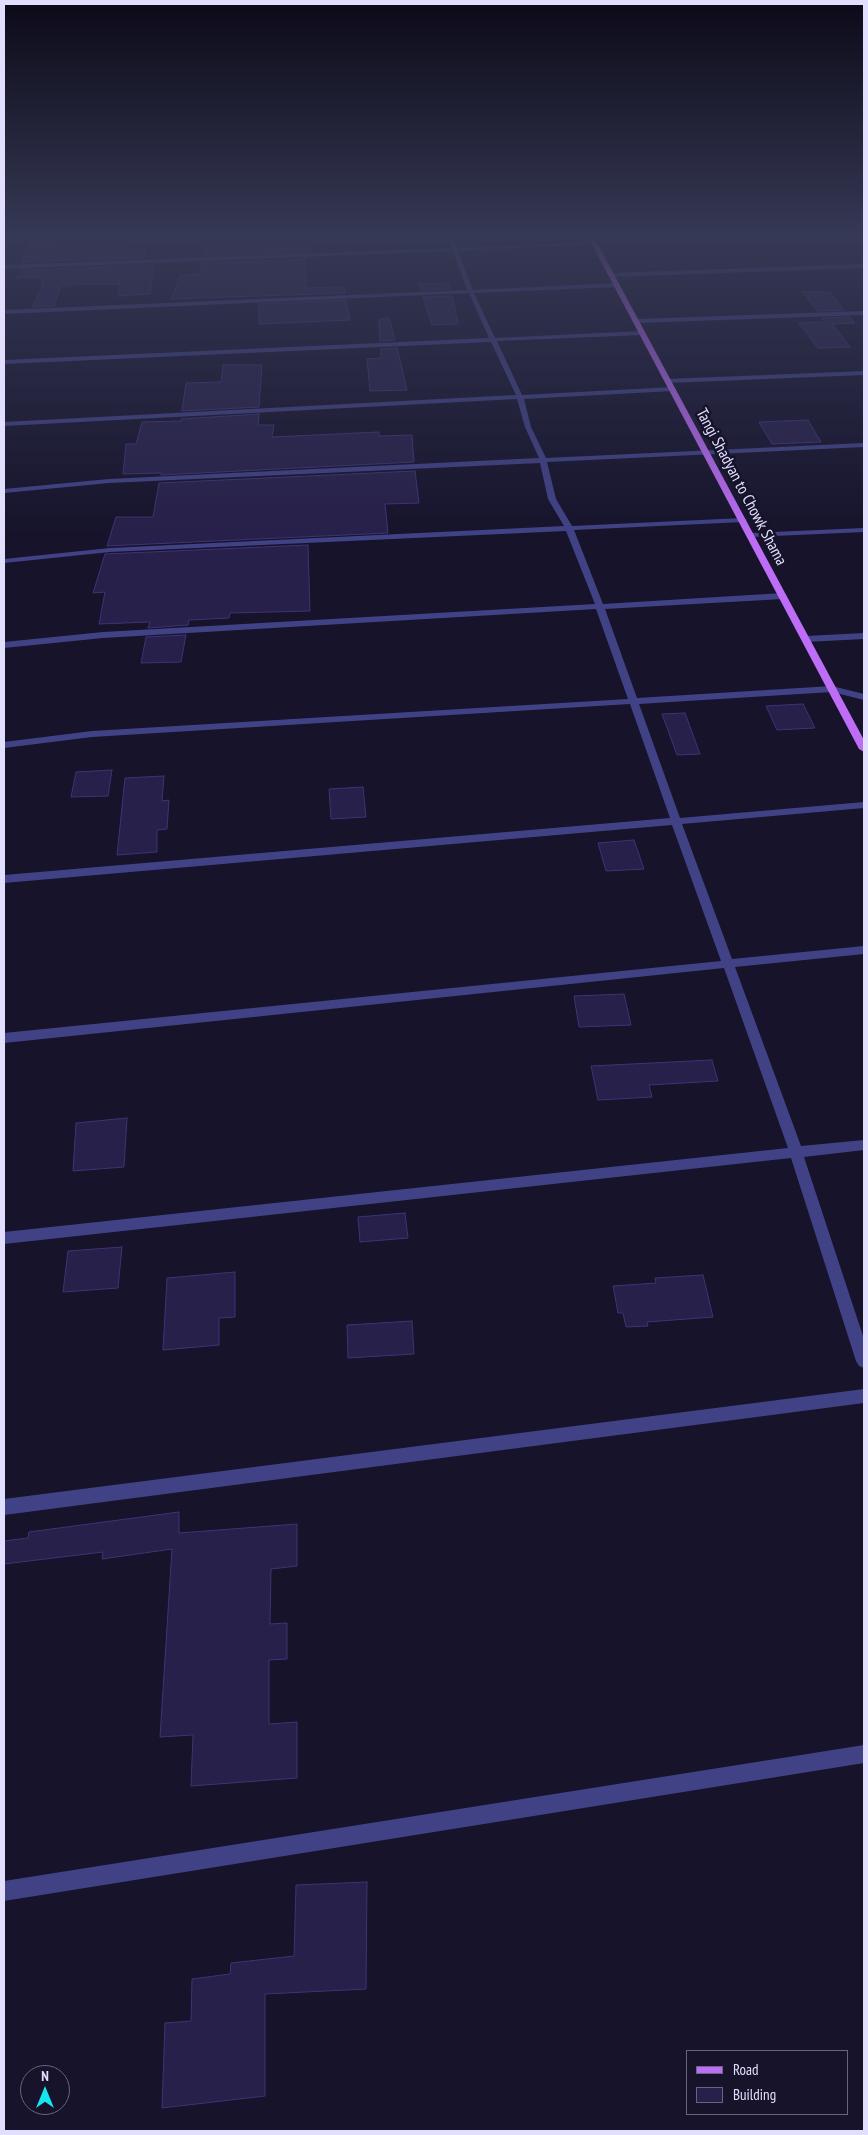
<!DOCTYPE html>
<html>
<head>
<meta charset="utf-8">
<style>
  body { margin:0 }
  #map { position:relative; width:868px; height:2135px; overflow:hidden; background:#16132b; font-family:"PT Sans Narrow",sans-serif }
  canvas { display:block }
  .frame { position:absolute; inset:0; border:5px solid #e1dffd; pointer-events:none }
  .legend { position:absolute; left:686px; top:2050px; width:162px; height:65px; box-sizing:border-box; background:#16132b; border:1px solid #67657f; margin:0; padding:6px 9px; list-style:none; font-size:15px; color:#e1dffd }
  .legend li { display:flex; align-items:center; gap:10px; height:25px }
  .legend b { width:25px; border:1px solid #67657f }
  .north { position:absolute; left:20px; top:2065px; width:50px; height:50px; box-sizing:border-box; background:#16132b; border:1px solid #67657f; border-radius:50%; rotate:0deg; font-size:14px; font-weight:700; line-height:20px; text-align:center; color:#e1dffd }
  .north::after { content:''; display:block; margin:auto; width:18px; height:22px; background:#18e4f0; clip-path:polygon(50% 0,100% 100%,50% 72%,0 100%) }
</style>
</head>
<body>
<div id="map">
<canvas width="868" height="2135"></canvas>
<div class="frame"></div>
<ul class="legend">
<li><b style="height:6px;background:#bd6df6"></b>Road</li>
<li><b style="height:14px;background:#27204a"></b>Building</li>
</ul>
<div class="north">N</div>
</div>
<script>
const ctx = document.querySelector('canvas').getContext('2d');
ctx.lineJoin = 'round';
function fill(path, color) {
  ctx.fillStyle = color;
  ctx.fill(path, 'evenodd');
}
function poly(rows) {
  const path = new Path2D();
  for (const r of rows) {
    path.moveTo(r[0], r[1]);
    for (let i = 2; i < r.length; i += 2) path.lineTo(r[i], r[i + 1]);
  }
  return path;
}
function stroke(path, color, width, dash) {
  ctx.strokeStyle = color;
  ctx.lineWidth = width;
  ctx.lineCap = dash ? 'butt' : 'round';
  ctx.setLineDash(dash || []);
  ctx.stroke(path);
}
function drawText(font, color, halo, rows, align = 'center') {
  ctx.font = font + ' "PT Sans Narrow",sans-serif';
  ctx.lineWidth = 5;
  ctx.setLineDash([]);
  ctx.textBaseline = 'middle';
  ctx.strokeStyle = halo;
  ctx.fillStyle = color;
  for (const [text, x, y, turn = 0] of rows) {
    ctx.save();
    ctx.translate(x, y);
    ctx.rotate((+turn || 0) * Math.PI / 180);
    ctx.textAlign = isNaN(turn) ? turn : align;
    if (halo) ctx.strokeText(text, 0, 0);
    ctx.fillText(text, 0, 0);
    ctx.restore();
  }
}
const building = poly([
  [59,240,56,246,128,245,127,249,146,249,144,258,21,262,31,241,59,240],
  [206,244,226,244,226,246,307,244,307,252,203,256,206,244],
  [306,259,306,288,344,287,345,293,171,299,181,275,199,274,201,263,306,259],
  [154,265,150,294,118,296,120,284,61,285,54,306,32,307,43,285,40,285,44,278,16,278,21,270,154,265],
  [449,283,450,289,421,290,419,284,449,283],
  [803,292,830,292,844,310,817,311,803,292],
  [452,296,458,324,432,325,423,297,452,296],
  [346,300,350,320,259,324,259,304,346,300],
  [850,317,855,323,832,324,850,347,818,348,799,323,825,322,822,318,850,317],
  [389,318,395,340,380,341,379,319,389,318],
  [397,348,407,390,370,391,367,359,381,358,381,349,397,348],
  [223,365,262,365,259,407,182,411,186,383,221,382,223,365],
  [259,414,258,425,274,425,272,437,379,432,379,436,412,435,414,462,161,475,161,473,123,474,126,444,136,444,142,422,181,421,181,419,259,414],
  [808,420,821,442,772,444,759,422,808,420],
  [415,471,419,503,385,504,388,533,107,546,116,517,153,517,159,483,415,471],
  [308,545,310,611,230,613,229,618,189,620,188,625,148,628,150,622,99,624,105,592,93,593,105,554,308,545],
  [186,635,181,662,141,663,146,637,186,635],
  [803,704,815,728,777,730,766,706,803,704],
  [685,713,700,754,677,755,662,714,685,713],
  [112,770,108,796,71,797,76,772,112,770],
  [164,776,162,801,169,800,167,829,157,830,157,852,117,855,125,778,164,776],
  [363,787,366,817,331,819,329,789,363,787],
  [634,840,644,869,606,871,598,843,634,840],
  [624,994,631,1025,579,1027,574,996,624,994],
  [712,1060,718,1081,649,1085,652,1097,598,1100,591,1066,712,1060],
  [127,1118,124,1167,73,1171,76,1123,127,1118],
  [405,1213,408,1238,360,1242,358,1217,405,1213],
  [122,1247,118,1288,63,1292,68,1251,122,1247],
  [235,1272,235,1317,219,1318,219,1345,163,1350,167,1278,235,1272],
  [703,1275,713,1317,647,1322,648,1326,626,1327,623,1313,618,1313,613,1286,656,1283,655,1278,703,1275],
  [412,1321,414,1354,348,1358,347,1325,412,1321],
  [179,1512,179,1533,297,1524,297,1566,271,1569,270,1624,287,1623,287,1659,269,1660,269,1724,297,1722,297,1778,191,1786,193,1735,160,1737,172,1549,102,1559,103,1552,4,1564,4,1541,28,1538,29,1532,179,1512],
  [367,1882,366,1989,265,1994,265,2096,162,2108,165,2023,191,2021,192,1979,230,1974,231,1963,294,1956,296,1885,367,1882]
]);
const street = poly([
  [4,239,7,239,7,240,4,242,4,239],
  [448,239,454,239,457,248,594,242,597,244,458,251,473,290,617,283,620,285,617,287,474,293,495,338,642,331,645,333,642,335,497,341,522,395,673,387,676,389,673,391,524,399,531,427,546,458,864,443,864,447,547,462,556,499,572,526,743,518,747,520,743,522,574,530,603,604,783,593,787,596,783,599,605,609,637,698,832,686,864,694,864,700,832,692,639,704,680,818,864,802,864,808,682,824,732,959,864,946,864,954,735,967,801,1146,864,1140,864,1150,804,1157,864,1339,864,1368,859,1366,856,1361,791,1158,4,1244,4,1232,788,1148,724,968,4,1043,4,1033,721,961,672,825,4,883,4,875,670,818,630,704,92,737,4,748,4,742,92,731,628,699,596,609,103,638,4,648,4,642,103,632,595,604,566,531,110,552,4,563,4,559,110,548,564,526,548,499,540,463,109,483,4,493,4,489,109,479,539,458,525,427,517,399,4,426,4,422,516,395,491,342,4,364,4,360,489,338,469,293,4,314,4,310,467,290,453,251,4,269,4,265,452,248,448,239],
  [864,264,864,268,611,277,608,275,611,273,864,264],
  [864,311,864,315,637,323,634,321,637,319,864,311],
  [864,371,864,375,668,383,665,381,668,379,864,371],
  [864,528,864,532,751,537,747,535,751,533,864,528],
  [864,633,864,639,806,642,802,639,806,636,864,633],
  [864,1389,864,1403,4,1515,4,1499,864,1389],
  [864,1745,864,1763,4,1901,4,1881,864,1745]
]);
const primary = poly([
  [589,239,595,239,864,740,864,752,859,749,589,239]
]);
const farStreetnames = [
  ["Tangi Shadyan to Chowk Shama",741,487,62]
];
fill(building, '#27204a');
stroke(building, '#3e3475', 1);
fill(street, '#414286');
fill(primary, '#bd6df6');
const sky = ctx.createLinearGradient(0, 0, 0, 538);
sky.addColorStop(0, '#0c0a18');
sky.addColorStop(0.44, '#363955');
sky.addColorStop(1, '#36395500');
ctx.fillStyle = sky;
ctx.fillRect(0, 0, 868, 538);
drawText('16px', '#e1dffd', '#16132b', farStreetnames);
</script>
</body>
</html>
